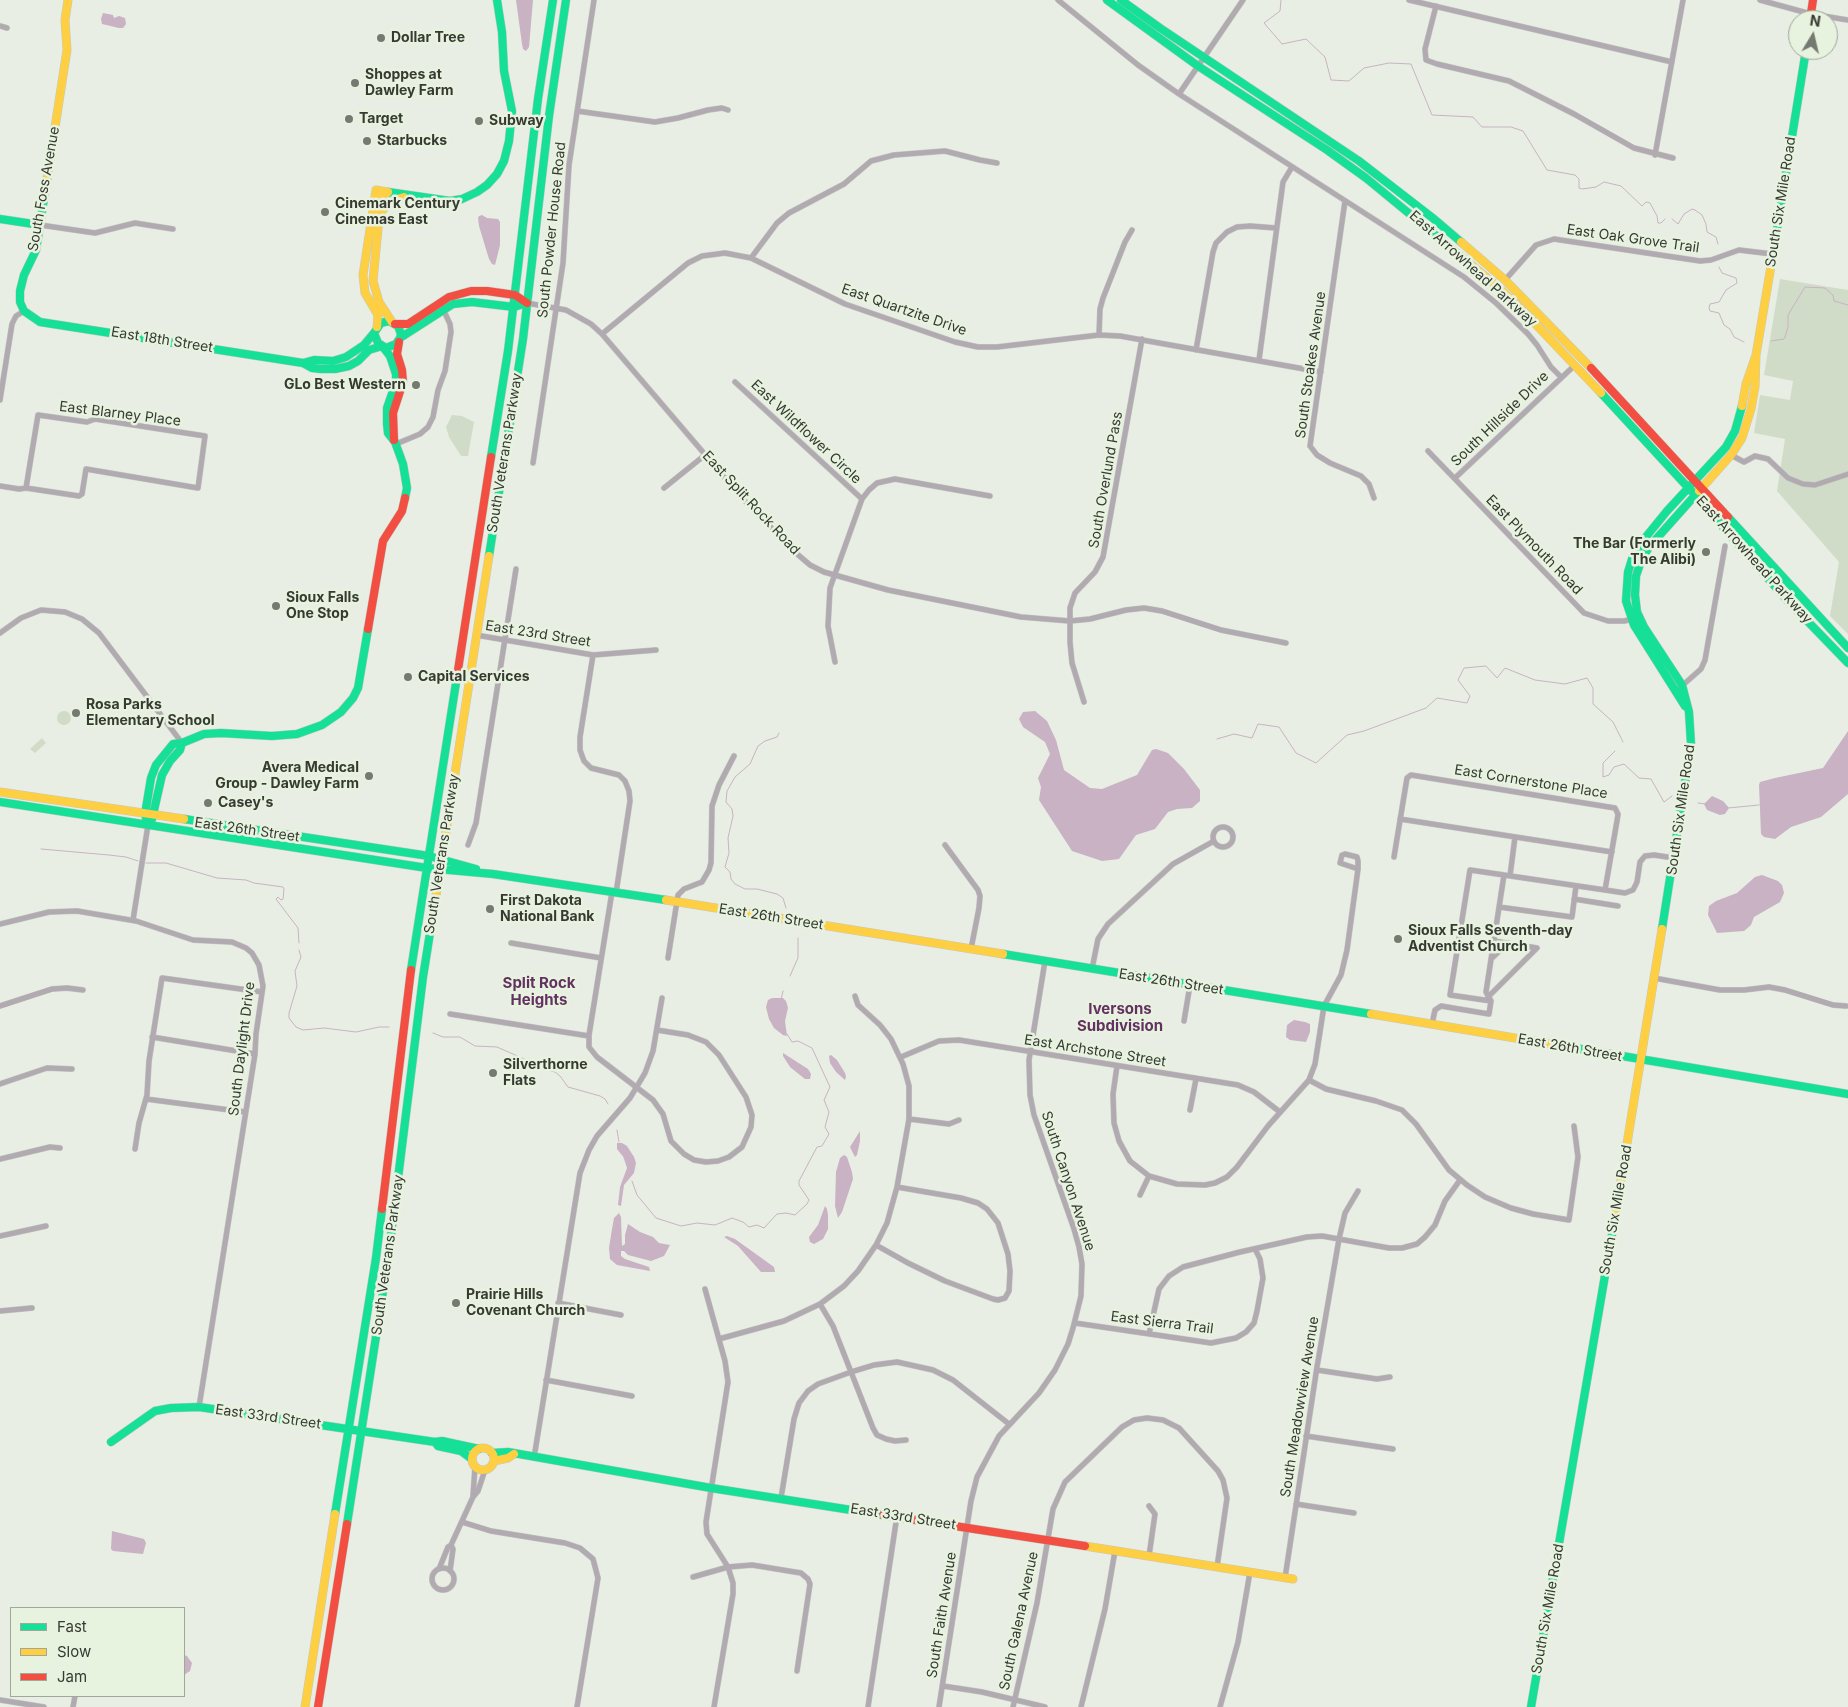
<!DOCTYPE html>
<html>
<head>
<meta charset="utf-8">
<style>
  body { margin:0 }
  #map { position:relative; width:1848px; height:1707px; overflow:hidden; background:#e8eee3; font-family:Inter,sans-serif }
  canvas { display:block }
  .legend { position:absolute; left:10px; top:1607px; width:175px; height:90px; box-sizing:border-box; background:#e7f2df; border:1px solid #a0a89a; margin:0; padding:6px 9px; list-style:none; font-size:15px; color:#363a33 }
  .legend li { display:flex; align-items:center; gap:10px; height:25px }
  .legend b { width:25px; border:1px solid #a0a89a }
  .north { position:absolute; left:1788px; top:10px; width:50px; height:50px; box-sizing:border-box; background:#e7f2df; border:1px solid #a0a89a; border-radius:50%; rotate:9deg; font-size:14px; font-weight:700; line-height:20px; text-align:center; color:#363a33 }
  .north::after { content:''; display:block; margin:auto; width:18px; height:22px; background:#747971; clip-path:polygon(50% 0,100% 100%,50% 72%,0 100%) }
</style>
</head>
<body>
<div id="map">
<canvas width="1848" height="1707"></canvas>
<ul class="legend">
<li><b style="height:6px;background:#16e098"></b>Fast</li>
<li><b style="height:6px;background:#ffcf43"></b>Slow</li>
<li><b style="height:6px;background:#f24e42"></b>Jam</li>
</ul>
<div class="north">N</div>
</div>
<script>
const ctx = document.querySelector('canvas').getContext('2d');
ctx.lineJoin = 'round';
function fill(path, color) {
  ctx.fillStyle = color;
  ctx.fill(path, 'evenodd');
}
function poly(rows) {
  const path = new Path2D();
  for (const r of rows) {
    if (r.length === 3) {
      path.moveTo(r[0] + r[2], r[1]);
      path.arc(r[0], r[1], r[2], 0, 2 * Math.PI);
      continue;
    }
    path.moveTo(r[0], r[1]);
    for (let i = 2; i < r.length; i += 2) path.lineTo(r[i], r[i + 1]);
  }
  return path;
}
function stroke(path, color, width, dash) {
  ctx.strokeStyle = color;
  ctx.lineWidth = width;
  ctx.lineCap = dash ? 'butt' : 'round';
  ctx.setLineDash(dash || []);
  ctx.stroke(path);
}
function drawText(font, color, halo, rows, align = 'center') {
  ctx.font = font + ' Inter,sans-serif';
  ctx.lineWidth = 5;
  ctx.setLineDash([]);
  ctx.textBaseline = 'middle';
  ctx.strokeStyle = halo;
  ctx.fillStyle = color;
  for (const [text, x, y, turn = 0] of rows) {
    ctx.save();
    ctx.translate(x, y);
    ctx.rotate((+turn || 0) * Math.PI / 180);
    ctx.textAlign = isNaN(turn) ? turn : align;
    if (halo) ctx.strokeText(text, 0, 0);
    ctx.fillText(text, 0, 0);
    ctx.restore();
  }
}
const green = poly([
  [1780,279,1848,290,1848,634,1830,616,1839,562,1777,491,1785,439,1754,433,1760,395,1790,400,1793,381,1764,375],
  [452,415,462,416,474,422,468,456,461,456,449,437,446,427],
  [64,718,7],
  [42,738,46,743,35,753,30,749]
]);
const water = poly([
  [516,0,533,0,529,47,526,51,523,49,522,44],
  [103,13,113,15,114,18,119,16,125,18,126,24,123,28,119,28,102,24,101,19],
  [482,215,487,218,498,219,500,222,500,245,495,265,492,264,489,259,479,226,478,218,479,216],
  [1035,711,1047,721,1056,740,1064,770,1090,788,1102,789,1137,775,1152,750,1156,749,1168,753,1184,769,1200,790,1200,801,1192,808,1177,809,1168,812,1155,829,1136,835,1119,859,1102,861,1072,851,1039,800,1041,787,1038,778,1050,754,1045,742,1023,727,1019,719,1023,712],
  [1848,731,1848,794,1821,817,1791,827,1775,839,1764,837,1761,834,1759,785,1760,782,1775,778,1823,768],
  [1712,796,1723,801,1729,808,1725,814,1720,815,1707,810,1704,804],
  [1762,875,1778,881,1782,885,1784,893,1780,902,1754,917,1751,925,1744,931,1717,933,1708,915,1709,906,1716,901,1737,893,1755,877],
  [772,998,783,998,786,1001,788,1008,785,1021,787,1036,783,1035,774,1028,769,1019,766,1007,768,1000],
  [1294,1020,1305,1022,1310,1024,1310,1032,1306,1042,1290,1040,1286,1037,1287,1025],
  [783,1053,808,1069,811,1074,810,1079,805,1079,790,1067,783,1056],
  [831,1055,837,1060,845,1073,846,1077,845,1080,836,1072,830,1063,829,1056],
  [860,1131,860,1141,857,1155,855,1157,850,1147],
  [617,1143,622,1143,627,1146,634,1157,636,1163,634,1173,624,1185,621,1206,618,1205,620,1187,627,1168,625,1159,617,1149],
  [844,1155,847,1157,852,1172,853,1179,842,1212,838,1218,835,1206,836,1172,840,1158],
  [825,1206,827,1209,828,1215,828,1229,823,1239,814,1244,810,1242,809,1237,818,1225],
  [619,1213,621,1217,622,1246,625,1244,625,1235,628,1224,640,1232,653,1237,659,1243,670,1245,664,1256,651,1261,628,1255,624,1251,621,1251,621,1256,625,1259,649,1267,650,1271,617,1265,610,1259,609,1248,612,1229,614,1218],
  [727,1236,735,1239,774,1267,775,1272,761,1272,738,1246,724,1237],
  [112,1531,144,1539,146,1543,143,1554,113,1551,111,1549],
  [184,1655,187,1656,192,1663,190,1671,184,1675]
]);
const stream = poly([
  [1281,0,1280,11,1264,23,1282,44,1306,39,1325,57,1331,80,1349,81,1364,68,1389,63,1411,64,1432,115,1473,117,1482,127,1511,127,1523,131,1547,170,1575,175,1579,179,1579,188,1582,189,1596,187,1604,182,1621,186,1642,206,1646,202,1650,203,1657,216,1658,223,1661,223,1665,219],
  [1672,219,1678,224,1684,214,1692,209,1695,210,1702,215,1706,224,1707,232,1716,237,1718,244],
  [1719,267,1722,273,1736,278,1737,283,1726,290,1719,302,1710,304,1709,308,1710,311,1719,313,1724,325,1730,329,1734,337,1744,342],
  [1771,341,1784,339,1785,337,1788,327,1788,315,1805,287,1825,288,1833,295,1834,301,1848,305],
  [779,733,777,737,765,741,758,746,750,764,735,777,727,791,726,802,732,809,733,816,728,838,729,853,725,867,730,872,731,879,735,884,745,889,757,889,777,894,783,898,786,908],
  [1217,739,1234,734,1252,738,1258,724,1279,727,1296,753,1316,763,1347,735,1364,731,1426,708,1437,698,1467,703,1470,696,1458,680,1464,668,1486,666,1497,678,1505,668,1535,680,1565,684,1587,678,1593,688,1593,704,1613,722,1623,742],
  [1615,751,1603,763,1603,777,1609,775,1614,767,1624,764,1639,778,1651,779,1664,802,1672,796],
  [1698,803,1705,804],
  [1728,808,1759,805],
  [41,849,109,855,126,857,138,861],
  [146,863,166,863,217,878,246,880,254,883,283,887,284,889,283,899,281,900,278,897,276,899,298,928,299,943],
  [299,950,301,957,295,971,297,986,289,1013,289,1018,296,1027,303,1030,324,1028,356,1032,379,1027,389,1027],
  [790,976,798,958,798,938],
  [781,1000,783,991],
  [433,1033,443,1037,460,1037,475,1046,497,1047,531,1062,539,1068,555,1072,560,1076,568,1087,600,1096,605,1099,608,1104],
  [617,1130,619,1142],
  [624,1158,627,1166],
  [632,1181,637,1195,656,1218,681,1226,697,1223,715,1225,732,1218,743,1222,749,1227,757,1225,764,1228,777,1214,786,1213,795,1215,807,1204,809,1200,799,1185,799,1181,817,1147,822,1146,829,1134,825,1127,829,1112,824,1100,830,1087,812,1048,798,1041,792,1042,787,1034]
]);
const street = poly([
  [1058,0,1138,65,1179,94,1464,277,1496,303,1528,334,1537,345,1551,367,1561,377],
  [1409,0,1672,62],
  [1760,0,1811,14,1848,20],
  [1436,6,1425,49,1426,60,1437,64,1509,81,1574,114,1634,148,1673,158],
  [0,26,7,28],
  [1179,94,1243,0],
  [577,111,655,122,678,118,708,110,722,108,728,110],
  [1655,155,1683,0],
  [1345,201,1310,446,1317,455,1330,463,1361,476,1369,484,1374,498],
  [40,225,95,233,135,223,173,229],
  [751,258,777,223,789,213,844,184,871,161,894,155,945,151,980,160,997,163],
  [1505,280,1536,245,1554,239,1700,261,1711,260,1739,250,1772,254],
  [527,303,566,310,591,324,602,334,743,499,796,553,810,565,824,572,888,590,1021,617,1070,621,1090,619,1126,610,1144,608,1162,611,1221,630,1286,643],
  [602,334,688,263,702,256,725,253,751,258,845,304,955,342,978,347,997,347,1099,335,1120,336,1321,372],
  [1099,335,1100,309,1103,298,1125,242,1132,230],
  [1196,350,1213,252,1216,243,1227,232,1237,227,1250,226,1276,228],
  [1259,360,1283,182,1292,167],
  [735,382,862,499],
  [0,400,12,324,16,316,24,311],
  [396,444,420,434,428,427,433,417,438,390,445,371,451,332,450,324,443,309],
  [1428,451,1584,613,1608,621,1624,621,1634,619],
  [1731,455,1744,462,1755,456,1768,459,1788,478,1803,484,1815,485,1848,474],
  [533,463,563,263,569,165,594,0],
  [1455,478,1575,365],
  [0,486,19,489,26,488,79,496,82,494,86,469,198,488,205,436,95,419,87,422,38,415,26,488],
  [664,488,705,455],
  [0,633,21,618,41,610,65,612,82,619,99,633,182,743],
  [476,635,593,655,656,650],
  [593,655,580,737,580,750,584,761,591,768,619,775,625,781,629,791,630,801,616,893],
  [835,662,828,626,830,588,862,499,869,490,877,483,895,479,990,496],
  [1675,692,1701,669,1705,660,1725,546],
  [1084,702,1072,663,1070,642,1070,608,1075,593,1095,572,1103,557,1142,339],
  [1400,819,1612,852],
  [1223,837,10],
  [468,845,476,823,516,569],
  [945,845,978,890,980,896,979,908,971,949],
  [1394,857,1407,778,1411,775,1615,808,1618,814,1617,821,1605,890,1625,893,1633,890,1637,882,1640,862,1645,856,1654,855,1674,858],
  [1504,875,1605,890],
  [1510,876,1515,837],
  [612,892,589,1035,589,1047,597,1057,653,1100,663,1114,671,1141,684,1154,694,1160,706,1162,718,1161,729,1157,742,1147,751,1127,752,1115,746,1097,719,1055,706,1042,688,1035,657,1030],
  [1574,899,1618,906],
  [1499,907,1572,917,1576,886],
  [133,920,148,825],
  [0,924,49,912,77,911,136,921,193,940,232,942,246,948,252,953,259,965,263,986,256,1034,255,1054,199,1407],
  [511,943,601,958],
  [668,958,678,895,684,889,702,882,709,870,711,863,712,806,719,785,734,756],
  [1492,958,1508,943],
  [1092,969,1098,939,1108,924,1173,864,1214,841],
  [1654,978,1720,990,1744,990,1769,987,1785,990,1833,1005,1846,1006],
  [1488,997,1537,948,1494,941],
  [0,1006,52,989,67,988,83,990],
  [450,1014,589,1036],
  [1184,1021,1190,985],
  [1432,1024,1435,1010,1441,1006,1489,1014,1491,1001,1486,992,1504,875,1470,870,1450,995,1491,1001],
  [152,1037,255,1054],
  [901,1057,939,1041,959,1040,1238,1085,1254,1092,1280,1112],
  [1117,1066,1113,1094,1114,1123,1119,1141,1130,1161,1149,1176,1177,1184,1205,1185,1215,1183,1227,1177,1237,1167,1268,1126,1309,1080,1315,1064,1324,1006,1341,975,1347,950,1358,869,1358,861,1357,857,1345,854,1342,855,1340,863,1358,869],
  [1309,1080,1326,1089,1376,1101,1402,1110,1416,1124,1449,1170,1467,1185,1485,1197,1511,1208,1533,1214,1569,1220,1578,1157,1574,1126],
  [0,1084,47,1068,72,1069],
  [146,1099,245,1112],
  [1190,1110,1196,1079],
  [909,1119,949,1124,959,1120],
  [135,1149,139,1123,147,1095,149,1061,162,978,262,992],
  [0,1159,50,1147,60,1148],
  [1140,1195,1149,1176],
  [0,1236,46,1226],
  [876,1245,908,1263,945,1281,993,1299,998,1300,1005,1298,1009,1291,1010,1271,1008,1254,998,1223,987,1209,978,1203,961,1198,897,1187],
  [705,1289,725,1361,728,1382,706,1522,707,1534,728,1567,733,1583,733,1594,714,1707],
  [558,1303,621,1315],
  [820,1304,833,1326,873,1428,877,1435,886,1439,895,1441,906,1440],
  [0,1311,32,1308],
  [1075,1323,1211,1343,1236,1338,1246,1332,1254,1323,1257,1311,1263,1278,1260,1259,1255,1249],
  [1149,1334,1159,1289,1169,1276,1183,1267,1240,1252,1307,1237,1322,1236,1389,1248,1402,1248,1417,1244,1425,1237,1435,1225,1445,1201,1460,1180],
  [719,1339,784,1321,820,1304,844,1286,858,1271,876,1245,887,1223,897,1187,909,1119,909,1086,903,1064,891,1039,880,1025,858,1005,855,996],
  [1317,1370,1377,1379,1390,1377],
  [546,1380,632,1396],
  [1306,1436,1393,1449],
  [534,1458,580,1173,589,1150,597,1136,630,1098,645,1073,653,1051,662,998],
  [473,1496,475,1467],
  [781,1498,794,1419,799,1403,808,1391,818,1384,851,1372,874,1365,897,1362,933,1370,953,1380,1009,1424],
  [1296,1504,1354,1513],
  [462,1522,491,1531,565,1543,580,1548,593,1559,598,1578,577,1707],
  [1149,1556,1155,1514,1149,1506],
  [443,1579,11],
  [439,1569,448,1547,451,1545,473,1497,478,1491,485,1470],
  [450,1571,453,1549,451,1545],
  [693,1577,728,1567,752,1565,801,1573,808,1579,810,1584,797,1671],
  [1285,1578,1317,1367,1339,1239,1345,1213,1358,1191],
  [943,1686,982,1692,1045,1707],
  [0,1700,44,1707],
  [73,1707,75,1696],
  [868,1707,897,1516],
  [939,1707,971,1501,977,1477,999,1436,1039,1393,1055,1370,1068,1344,1073,1328,1081,1296,1082,1264,1079,1247,1074,1229,1034,1115,1030,1095,1029,1060,1045,961],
  [1013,1707,1037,1603,1053,1509,1065,1482,1122,1427,1134,1420,1147,1418,1163,1420,1179,1428,1218,1471,1223,1480,1227,1498,1217,1567],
  [1081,1707,1105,1609,1115,1551],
  [1220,1707,1238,1642,1250,1572]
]);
const fast = poly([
  [1107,0,1198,66,1327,150,1366,178,1462,257],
  [1121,0,1160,28,1359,161,1434,219,1461,242],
  [47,179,36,250,24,275,20,291,20,302,24,311,40,322,303,363,312,368,321,369,335,369,349,366,358,361,369,350,382,346],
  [388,192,450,201,462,199,477,192,487,185,497,174,504,161,509,141,512,111,504,71,502,32,497,0],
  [0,219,40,225],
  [1773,254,1806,50],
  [400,338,401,334,398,326,389,321,381,323,374,333,378,343,386,348,396,344,400,338,453,304,472,302,514,307,527,303],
  [383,347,390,356,396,374,396,382,387,408,387,424,388,433,395,442,403,464,407,488,405,498],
  [303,363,314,360,333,361,346,357,364,345,374,333],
  [1601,393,1695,495,1787,600,1848,663],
  [491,457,508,351,538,99,553,0],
  [1728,517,1848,648],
  [489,556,523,339,549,116,566,0],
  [1685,706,1634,625,1626,601,1628,572,1633,556,1645,538,1667,511,1726,447,1735,431,1742,406],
  [0,802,427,868,493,874,666,900],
  [152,819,162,775,170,761,180,750,182,743],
  [184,819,429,856,476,869],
  [148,825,145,814,151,778,156,765,173,744,182,743,204,734,221,733,272,736,297,734,322,725,341,712,353,698,358,688,368,629],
  [1662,929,1691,744,1689,712,1682,685,1644,627,1637,612,1635,595,1636,576,1641,561,1649,547,1699,491],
  [1003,954,1371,1014],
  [411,970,458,670],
  [1551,1044,1848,1094],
  [111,1442,155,1411,171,1408,199,1407,435,1442,442,1441,479,1449],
  [435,1442,438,1446,461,1451,472,1459],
  [492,1453,508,1452,711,1488,883,1515],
  [335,1514,376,1258,382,1209],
  [347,1524,388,1259,423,977,436,895],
  [1531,1707,1615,1217]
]);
const slow = poly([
  [47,179,67,50,65,20,68,0],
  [384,192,379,218,373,281,379,302,392,322],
  [381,212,391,201,404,197],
  [1461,242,1505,280,1591,368],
  [1462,257,1498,287,1524,312,1601,393],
  [377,327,378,315,365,293,363,275,376,190,388,192],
  [1742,406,1746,384,1756,355,1773,254],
  [1699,491,1731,455,1742,438,1751,409,1755,387,1756,355],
  [0,792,184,819],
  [436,895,489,556],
  [666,900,1003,954],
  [1371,1014,1551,1044],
  [1615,1217,1662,929],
  [483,1459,11],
  [494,1461,508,1458,514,1454],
  [1085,1546,1293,1579],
  [305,1707,335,1514]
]);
const jam = poly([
  [1810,20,1813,0],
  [395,324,408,324,449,297,471,291,487,291,515,295,527,303],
  [1591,368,1728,517],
  [394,440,393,413,403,382,402,370,397,354,399,342],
  [368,629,383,541,402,511,405,498],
  [458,670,491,457],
  [382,1209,411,970],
  [883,1515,1085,1546],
  [318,1707,347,1524]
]);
const markers = [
  [381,38,5,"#747971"],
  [355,83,5,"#747971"],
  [349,119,5,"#747971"],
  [479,121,5,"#747971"],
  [367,141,5,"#747971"],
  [325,212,5,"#747971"],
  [416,385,5,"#747971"],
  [1706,552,5,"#747971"],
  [276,606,5,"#747971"],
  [408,677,5,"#747971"],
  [76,713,5,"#747971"],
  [369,776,5,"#747971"],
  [208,803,5,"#747971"],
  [490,909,5,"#747971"],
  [1398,939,5,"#747971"],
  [493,1073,5,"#747971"],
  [456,1303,5,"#747971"]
];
const poiNames = [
  ["Dollar Tree",391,38],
  ["Shoppes at",365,75],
  ["Dawley Farm",365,91],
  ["Target",359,119],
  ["Subway",489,121],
  ["Starbucks",377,141],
  ["Cinemark Century",335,204],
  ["Cinemas East",335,220],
  ["GLo Best Western",406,385,"right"],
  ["The Bar (Formerly",1696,544,"right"],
  ["The Alibi)",1696,560,"right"],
  ["Sioux Falls",286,598],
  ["One Stop",286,614],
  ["Capital Services",418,677],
  ["Rosa Parks",86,705],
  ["Elementary School",86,721],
  ["Avera Medical",359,768,"right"],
  ["Group - Dawley Farm",359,784,"right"],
  ["Casey's",218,803],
  ["First Dakota",500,901],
  ["National Bank",500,917],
  ["Sioux Falls Seventh-day",1408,931],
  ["Adventist Church",1408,947],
  ["Silverthorne",503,1065],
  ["Flats",503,1081],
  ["Prairie Hills",466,1295],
  ["Covenant Church",466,1311]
];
const streetNames = [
  ["South Foss Avenue",44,189,-80],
  ["South Six Mile Road",1781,202,-81],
  ["South Powder House Road",552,230,-84],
  ["East Oak Grove Trail",1633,239,8],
  ["East Arrowhead Parkway",1473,269,42],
  ["East Quartzite Drive",904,310,19],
  ["East 18th Street",162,340,9],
  ["South Stoakes Avenue",1311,365,-82],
  ["East Blarney Place",120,414,7],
  ["South Hillside Drive",1500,419,-44],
  ["East Wildflower Circle",806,432,43],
  ["South Veterans Parkway",505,453,-81],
  ["South Overlund Pass",1106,480,-80],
  ["East Split Rock Road",751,503,47],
  ["East Plymouth Road",1534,545,46],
  ["East Arrowhead Parkway",1754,560,48],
  ["East 23rd Street",538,634,9],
  ["East Cornerstone Place",1531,782,9],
  ["South Six Mile Road",1681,810,-82],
  ["East 26th Street",247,830,8],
  ["South Veterans Parkway",442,854,-81],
  ["East 26th Street",771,917,9],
  ["East 26th Street",1171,982,9],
  ["East 26th Street",1570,1048,10],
  ["South Daylight Drive",242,1049,-83],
  ["East Archstone Street",1095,1051,9],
  ["South Canyon Avenue",1068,1181,72],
  ["South Six Mile Road",1616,1210,-80],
  ["South Veterans Parkway",388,1255,-82],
  ["East Sierra Trail",1162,1323,7],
  ["South Meadowview Avenue",1300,1407,-81],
  ["East 33rd Street",268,1417,8],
  ["East 33rd Street",903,1517,9],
  ["South Six Mile Road",1548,1609,-80],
  ["South Faith Avenue",942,1615,-81],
  ["South Galena Avenue",1019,1621,-78]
];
const neighbourhoodNames = [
  ["Split Rock",539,983],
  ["Heights",539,1000],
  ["Iversons",1120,1009],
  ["Subdivision",1120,1026]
];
fill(green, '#d1dcc8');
fill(water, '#c8b2c4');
stroke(stream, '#c8b2c4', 1);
stroke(street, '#c4c9c1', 6);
stroke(fast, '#c4c9c1', 9);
stroke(slow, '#c4c9c1', 9);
stroke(jam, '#c4c9c1', 9);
stroke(street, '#b2aab1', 5);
stroke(fast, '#16e098', 8);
stroke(slow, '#ffcf43', 8);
stroke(jam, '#f24e42', 8);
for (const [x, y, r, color] of markers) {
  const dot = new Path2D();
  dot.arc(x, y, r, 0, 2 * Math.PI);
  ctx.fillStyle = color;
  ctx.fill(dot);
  stroke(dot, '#e7f2df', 2);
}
drawText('bold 14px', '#363a33', '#e7f2df', poiNames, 'left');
drawText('14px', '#363a33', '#e7f2df', streetNames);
drawText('bold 15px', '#633161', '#e7f2df', neighbourhoodNames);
</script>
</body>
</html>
